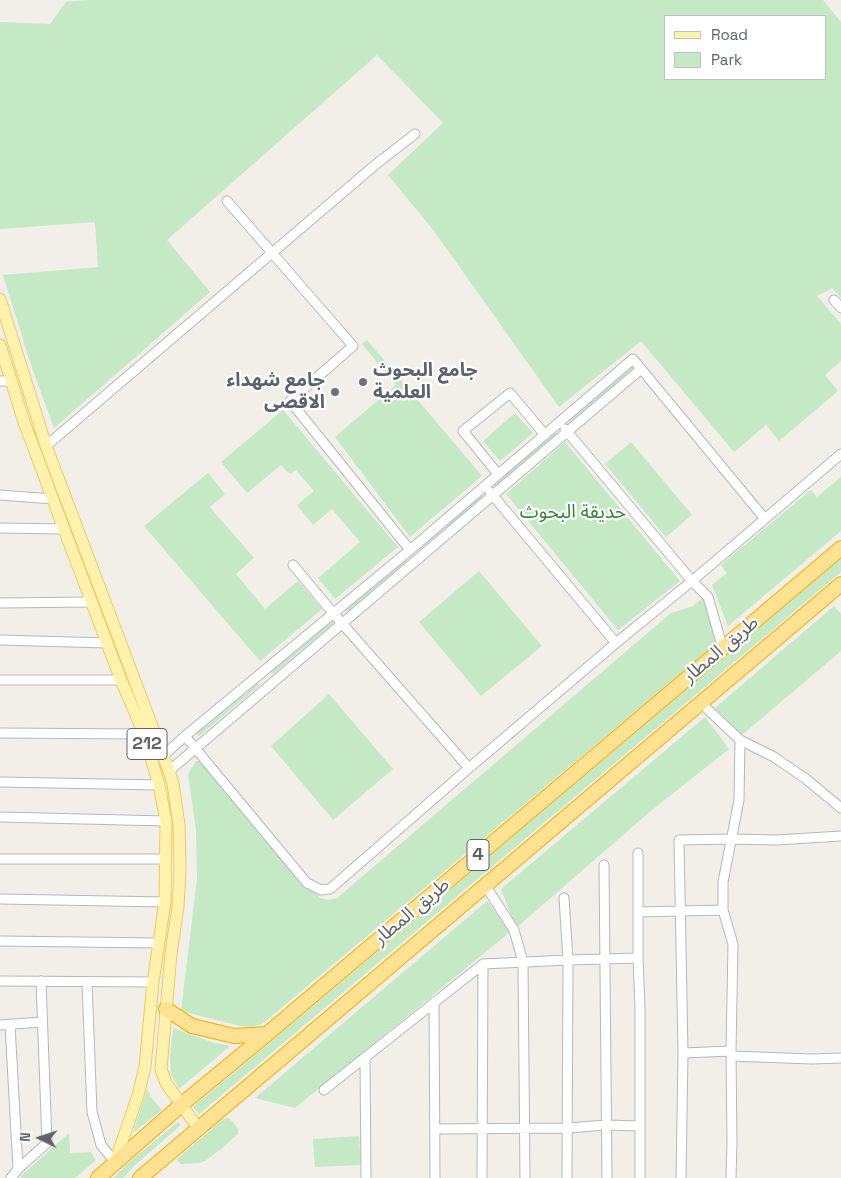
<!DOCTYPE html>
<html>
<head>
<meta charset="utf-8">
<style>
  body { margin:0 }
  #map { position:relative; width:841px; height:1178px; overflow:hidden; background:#f1efe8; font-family:"Space Grotesk",sans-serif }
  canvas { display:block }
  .legend { position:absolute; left:664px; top:15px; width:162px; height:65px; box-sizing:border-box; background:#fff; border:1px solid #bfc1c3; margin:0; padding:6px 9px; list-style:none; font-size:15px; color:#5f6368 }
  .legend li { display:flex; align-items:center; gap:10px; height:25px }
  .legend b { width:25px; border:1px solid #bfc1c3 }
  .north { position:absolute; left:15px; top:1113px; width:50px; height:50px; -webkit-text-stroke:4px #fff; paint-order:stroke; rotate:274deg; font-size:14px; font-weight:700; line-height:20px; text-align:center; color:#5f6368 }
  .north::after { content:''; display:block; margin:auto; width:18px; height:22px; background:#5f6368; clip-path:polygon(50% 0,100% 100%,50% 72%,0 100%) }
</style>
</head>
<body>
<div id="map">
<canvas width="841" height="1178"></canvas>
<ul class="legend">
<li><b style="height:6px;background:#fff2af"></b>Road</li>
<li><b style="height:14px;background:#c5e8c5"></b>Park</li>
</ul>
<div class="north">N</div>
</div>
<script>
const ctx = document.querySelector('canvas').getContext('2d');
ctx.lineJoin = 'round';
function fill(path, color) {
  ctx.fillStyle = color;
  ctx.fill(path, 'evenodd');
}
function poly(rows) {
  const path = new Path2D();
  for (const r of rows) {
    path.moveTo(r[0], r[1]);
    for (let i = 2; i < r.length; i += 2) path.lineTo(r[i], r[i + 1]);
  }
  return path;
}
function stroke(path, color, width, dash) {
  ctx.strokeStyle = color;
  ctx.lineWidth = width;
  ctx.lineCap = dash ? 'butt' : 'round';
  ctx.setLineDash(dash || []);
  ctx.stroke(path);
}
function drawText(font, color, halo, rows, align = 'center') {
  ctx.font = font + ' "Space Grotesk","Noto Sans Arabic",sans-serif';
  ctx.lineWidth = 4.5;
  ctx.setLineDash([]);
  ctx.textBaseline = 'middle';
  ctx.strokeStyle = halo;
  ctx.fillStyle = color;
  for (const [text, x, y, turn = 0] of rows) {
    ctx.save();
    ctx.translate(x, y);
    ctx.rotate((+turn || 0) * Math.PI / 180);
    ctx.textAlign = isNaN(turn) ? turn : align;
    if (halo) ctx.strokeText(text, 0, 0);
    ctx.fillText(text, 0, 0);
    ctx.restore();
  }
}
const green = poly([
  [86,0,823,0,841,22,841,298,832,288,817,296,841,324,841,361,825,375,838,391,779,441,766,425,734,452,641,341,559,407,434,231,388,175,443,123,377,55,167,240,210,292,54,428,31,365,3,275,98,267,95,222,0,229,0,22,50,24,66,2],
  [825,16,825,79,665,79,665,16],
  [367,340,482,476,410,537,335,437,396,385,362,344],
  [634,365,636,367,570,422,569,421],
  [283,410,398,547,335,599,318,578,360,542,332,509,313,525,297,505,314,491,296,470,290,474,281,465,247,493,221,462],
  [515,413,533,433,500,461,483,441],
  [555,432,557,434,495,487,493,485],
  [565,442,680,581,618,630,506,494],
  [631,442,692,515,666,537,605,464],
  [208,473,225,494,210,507,254,558,236,574,265,609,298,581,322,609,260,661,144,526],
  [841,477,841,531,728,626,712,585,727,573,721,565,811,490,817,497],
  [481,495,483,497,420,549,419,547],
  [406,558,407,561,347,612,345,609],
  [840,559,841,559,841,572,199,1114,193,1107,292,1024],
  [479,571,542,646,481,696,419,622],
  [705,596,718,642,262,1024,251,1027,240,1026,181,1011,197,879,196,830,188,775,191,769,196,761,204,762,320,898,329,900,337,898,671,613,693,606],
  [834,606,841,614,841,651,742,735,715,708],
  [332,621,334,623,273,674,271,672],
  [258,683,260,685,199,736,197,733],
  [329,694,393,769,333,820,271,746],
  [705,717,729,749,652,810,516,928,501,889],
  [487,901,510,932,295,1108,255,1098],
  [173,1028,214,1043,230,1046,179,1089,171,1074,170,1056],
  [147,1089,153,1100,162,1110,133,1133],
  [228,1118,233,1122,238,1129,238,1134,221,1149,205,1161,199,1163,180,1164,177,1159,223,1119],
  [178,1122,181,1125,134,1166,123,1178,113,1178,128,1163],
  [69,1133,70,1153,91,1152,96,1160,75,1178,21,1178,21,1176],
  [359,1136,361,1165,315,1167,313,1139]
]);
const minor = poly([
  [227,201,353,346,290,401,410,550],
  [834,300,841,308],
  [0,381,10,381],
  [565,429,692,581,708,597,723,649],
  [46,446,375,165,415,134],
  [498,474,463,431,510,393,545,435],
  [490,492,616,643],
  [0,495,53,499],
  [0,528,64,529],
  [293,565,333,613,469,768],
  [0,603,91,602],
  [0,640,107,643],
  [0,680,121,680],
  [701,703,740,740,774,757,806,779,841,808],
  [0,733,144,734],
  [185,736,307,883,321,890,330,889,469,768,616,643,692,581,841,454],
  [163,756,185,736,410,550,633,359,765,519],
  [169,771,641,369],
  [0,782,159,785],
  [0,817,166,821],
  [638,853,638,958,640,1008,640,1178],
  [0,859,165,859],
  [604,865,607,1178],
  [485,885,514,930,523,962,525,1178],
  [564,898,568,960,567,1178],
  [0,899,165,902],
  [638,912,723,910],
  [0,941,159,943],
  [0,981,153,982],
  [87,982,92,1112,101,1145,115,1162],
  [434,1002,435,1178],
  [0,1025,42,1022],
  [10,1025,18,1169],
  [683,1053,731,1051],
  [731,1056,812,1059,841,1058],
  [365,1057,366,1178],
  [324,1090,483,964,568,960,638,958],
  [435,1129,568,1128,606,1125,640,1126],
  [11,1178,18,1169,47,1143,41,981],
  [482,1178,483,964],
  [681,1178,683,1053,679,840,732,839,777,840,841,836],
  [731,1178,732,1143,731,1051,733,944,723,910,723,882,739,800,740,740]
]);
const major = poly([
  [0,299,46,446,169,771,173,784,179,825,180,869,178,907,171,953,161,1069,166,1083,198,1128],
  [0,345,24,422,64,529,121,680,144,734,159,785,166,821,165,902,153,982,145,1067,138,1095,115,1162]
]);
const highway = poly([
  [166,1009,192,1026,234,1036,267,1034],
  [98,1178,181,1105,267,1034,841,548],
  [140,1178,841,584]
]);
const markers = [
  [363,382,5,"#6b7280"],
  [335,392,5,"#6b7280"]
];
const shields = [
  [147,744,40],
  [478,855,22]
];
const shieldNames = [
  ["212",147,744],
  ["4",478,855]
];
const worshipNames = [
  ["جامع البحوث",373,371],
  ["العلمية",373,393],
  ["جامع شهداء",325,381,"right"],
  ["الاقصى",325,403,"right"]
];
const parkNames = [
  ["حديقة البحوث",573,513]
];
const streetNames = [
  ["طريق المطار",721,650,-40],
  ["طريق المطار",412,912,-40]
];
fill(green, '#c5e8c5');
stroke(minor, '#b5b8bc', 11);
stroke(major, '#f2c960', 13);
stroke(highway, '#f9ab00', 16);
stroke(minor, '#fff', 9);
stroke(major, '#fff2af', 11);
stroke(highway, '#fde293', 14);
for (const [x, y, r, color] of markers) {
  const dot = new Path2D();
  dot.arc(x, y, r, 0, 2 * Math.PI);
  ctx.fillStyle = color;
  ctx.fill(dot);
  stroke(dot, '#fff', 2);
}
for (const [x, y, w] of shields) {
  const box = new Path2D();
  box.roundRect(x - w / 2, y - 15.5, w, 31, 4);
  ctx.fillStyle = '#fff';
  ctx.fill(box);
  stroke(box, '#5f6368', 1);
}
drawText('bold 18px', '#5f6368', null, shieldNames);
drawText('bold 19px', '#5b616d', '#fff', worshipNames, 'left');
drawText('19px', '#348238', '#fff', parkNames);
drawText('19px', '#5f6368', '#fff', streetNames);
</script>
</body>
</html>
